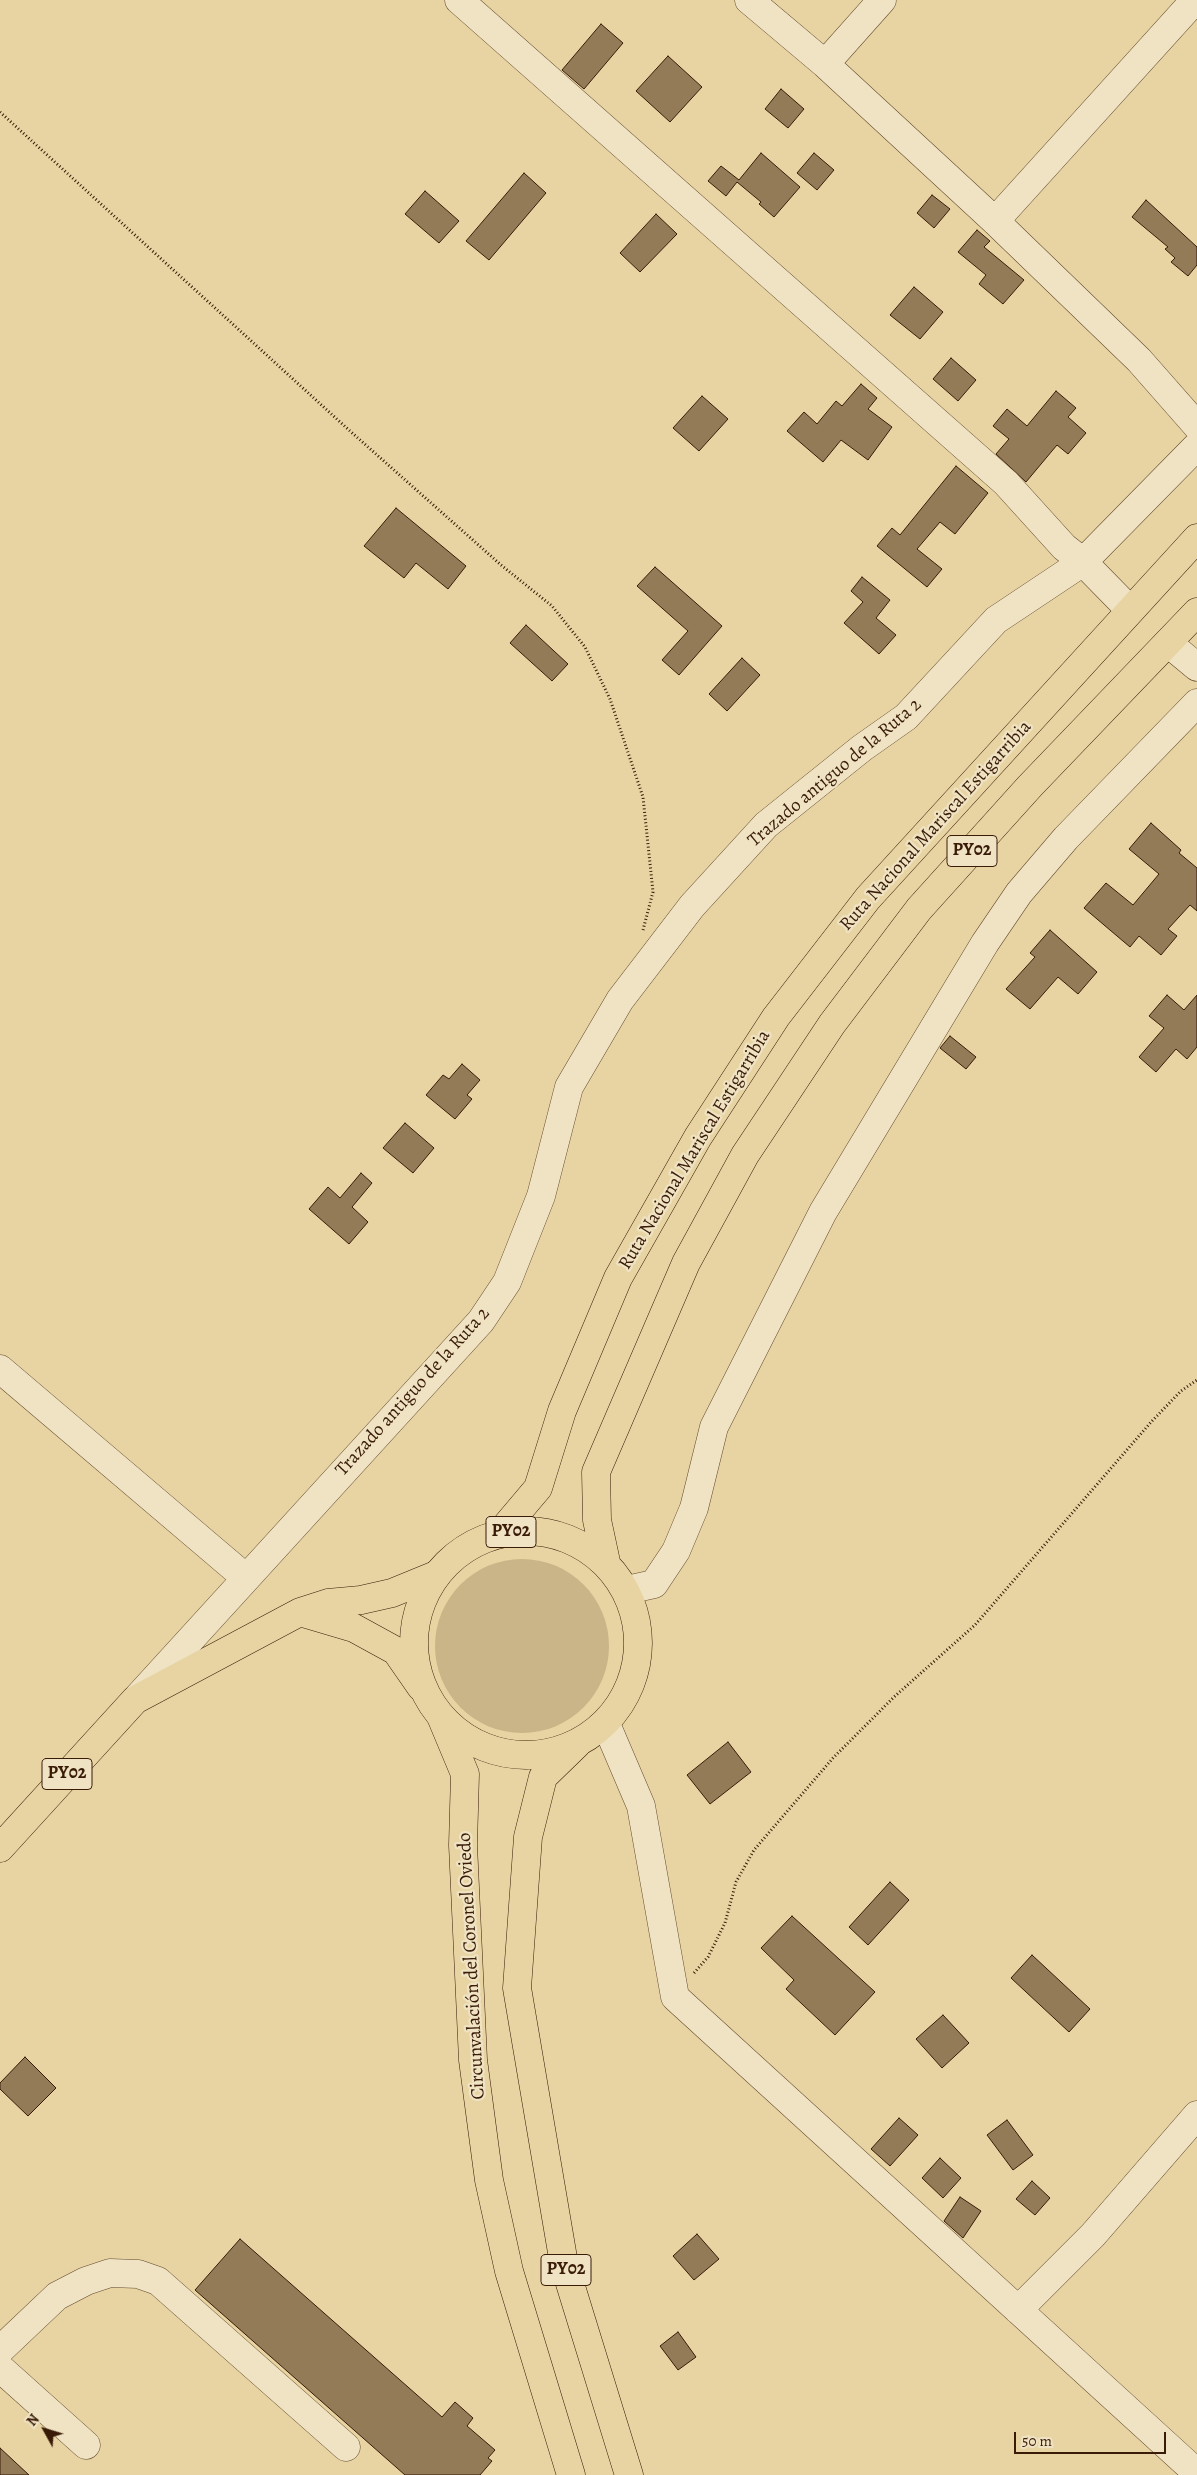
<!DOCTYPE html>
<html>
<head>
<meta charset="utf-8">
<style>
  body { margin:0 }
  #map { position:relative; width:1197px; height:2475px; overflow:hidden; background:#e7d4a2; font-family:Alegreya,serif }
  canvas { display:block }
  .north { position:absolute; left:20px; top:2405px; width:50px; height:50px; -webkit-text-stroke:4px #efe3c3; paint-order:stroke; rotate:309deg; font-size:14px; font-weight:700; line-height:20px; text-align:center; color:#391b08 }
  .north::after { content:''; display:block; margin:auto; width:18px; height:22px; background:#391b08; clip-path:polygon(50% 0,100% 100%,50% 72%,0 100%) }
  .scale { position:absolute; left:1014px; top:2432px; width:152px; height:22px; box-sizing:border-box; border:2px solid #391b08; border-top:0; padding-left:6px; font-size:15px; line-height:18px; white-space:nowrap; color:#391b08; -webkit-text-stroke:4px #efe3c3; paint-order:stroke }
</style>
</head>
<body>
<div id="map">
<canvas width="1197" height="2475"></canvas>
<div class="north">N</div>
<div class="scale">50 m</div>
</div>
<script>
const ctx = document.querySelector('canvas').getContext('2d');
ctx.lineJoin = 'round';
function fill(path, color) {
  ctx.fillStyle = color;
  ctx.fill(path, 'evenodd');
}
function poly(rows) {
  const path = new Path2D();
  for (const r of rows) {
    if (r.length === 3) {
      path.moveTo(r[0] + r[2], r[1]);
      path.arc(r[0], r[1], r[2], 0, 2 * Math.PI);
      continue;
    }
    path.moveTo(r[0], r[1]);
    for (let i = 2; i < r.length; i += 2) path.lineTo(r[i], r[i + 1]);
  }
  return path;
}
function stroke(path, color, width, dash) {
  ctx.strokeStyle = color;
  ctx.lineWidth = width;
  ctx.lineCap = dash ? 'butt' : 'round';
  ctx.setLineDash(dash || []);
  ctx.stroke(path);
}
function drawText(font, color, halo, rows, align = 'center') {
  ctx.font = font + ' Alegreya,serif';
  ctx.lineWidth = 4.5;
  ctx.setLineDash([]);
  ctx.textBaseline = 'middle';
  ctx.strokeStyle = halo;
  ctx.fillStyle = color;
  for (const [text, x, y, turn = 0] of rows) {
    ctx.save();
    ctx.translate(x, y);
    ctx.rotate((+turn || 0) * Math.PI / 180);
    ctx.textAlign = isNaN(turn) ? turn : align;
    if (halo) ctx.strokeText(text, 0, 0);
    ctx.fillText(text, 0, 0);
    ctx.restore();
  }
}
const green = poly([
  [522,1646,87]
]);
const building = poly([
  [601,24,623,43,584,89,562,70,601,24],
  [668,56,702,87,670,122,636,91,668,56],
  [781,89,804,109,788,128,765,109,781,89],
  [761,153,800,187,774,217,759,204,761,202,737,182,726,196,708,181,721,166,739,180,761,153],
  [814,153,834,170,817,190,797,173,814,153],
  [524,173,546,193,489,260,466,241,524,173],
  [425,191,459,221,439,243,405,214,425,191],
  [932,195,950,209,934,228,917,213,932,195],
  [1146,200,1197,247,1197,265,1188,276,1171,262,1175,258,1165,249,1168,247,1132,217,1146,200],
  [656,214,677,234,640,272,620,253,656,214],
  [977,230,990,241,984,247,1024,280,1003,304,979,284,986,275,958,252,977,230],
  [914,287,943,312,920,339,890,315,914,287],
  [951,358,976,380,958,401,933,379,951,358],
  [861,384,877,398,868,409,892,427,868,460,841,440,823,462,787,431,804,412,817,424,836,401,842,406,861,384],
  [1056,391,1076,408,1068,417,1086,433,1068,454,1057,445,1026,482,996,454,1009,439,993,426,1007,409,1027,426,1056,391],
  [702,396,728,419,699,451,673,428,702,396],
  [956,466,988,493,955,534,940,522,917,549,942,569,927,587,877,546,892,528,900,535,956,466],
  [396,508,466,566,448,589,416,563,404,578,364,546,396,508],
  [655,567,722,626,679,675,662,660,688,631,637,586,655,567],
  [862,577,890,600,876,618,896,635,879,654,844,623,863,602,851,591,862,577],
  [526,625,568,664,552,681,510,643,526,625],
  [742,658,760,675,727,711,709,694,742,658],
  [1151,823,1181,850,1179,853,1197,868,1197,911,1190,905,1168,929,1177,936,1161,955,1139,936,1130,947,1084,908,1106,883,1133,905,1159,874,1129,849,1151,823],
  [1050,930,1097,972,1078,994,1058,977,1030,1009,1006,989,1035,957,1030,953,1050,930],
  [1167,995,1184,1010,1197,995,1197,1047,1187,1059,1176,1049,1156,1072,1139,1057,1164,1028,1149,1016,1167,995],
  [950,1036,976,1057,966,1069,940,1048,950,1036],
  [462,1064,480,1080,467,1095,472,1099,455,1119,426,1095,443,1075,449,1079,462,1064],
  [405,1123,434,1148,413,1173,383,1148,405,1123],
  [361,1173,372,1183,352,1207,368,1222,349,1244,309,1209,328,1187,340,1198,361,1173],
  [728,1742,751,1772,710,1804,687,1775,728,1742],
  [890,1882,909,1900,868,1945,849,1927,890,1882],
  [792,1916,875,1992,835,2035,786,1989,794,1980,761,1948,792,1916],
  [1032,1955,1090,2009,1069,2032,1011,1978,1032,1955],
  [943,2015,969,2043,942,2068,916,2039,943,2015],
  [25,2057,56,2088,28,2116,0,2089,0,2083,25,2057],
  [899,2118,918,2135,890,2166,871,2149,899,2118],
  [1007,2120,1033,2155,1013,2170,987,2135,1007,2120],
  [940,2158,961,2178,943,2198,922,2178,940,2158],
  [1032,2181,1050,2198,1035,2215,1016,2199,1032,2181],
  [960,2197,981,2211,963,2238,944,2221,960,2197],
  [697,2234,719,2259,694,2280,673,2256,697,2234],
  [240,2239,442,2417,455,2402,473,2418,467,2426,495,2450,488,2458,492,2461,480,2475,405,2475,195,2290,240,2239],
  [678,2332,696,2357,678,2370,660,2346,678,2332],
  [0,2448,29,2475,0,2475,0,2448]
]);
const path = poly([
  [0,112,350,431,501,565,552,606,585,647,610,699,643,797,653,892,643,930],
  [694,1973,708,1957,725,1923,736,1882,754,1850,833,1758,894,1697,975,1625,1152,1421,1181,1391,1197,1380]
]);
const minor = poly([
  [459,0,1006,483,1064,547,1083,562,1130,610],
  [749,0,825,64,995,221,1139,360,1197,426],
  [825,64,882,0],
  [995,221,1195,0],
  [1168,643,1197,667],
  [0,1369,246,1578],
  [627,1590,654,1584,676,1551,694,1508,714,1427,823,1212,985,943,1019,893,1066,838,1197,703],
  [138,1697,481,1321,507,1282,541,1196,569,1087,620,1000,692,906,766,825,862,748,906,717,996,620,1083,562,1197,446],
  [606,1724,641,1806,675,1997,1197,2473],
  [1018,2310,1093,2235,1197,2115],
  [0,2350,57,2296,86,2281,110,2273,138,2274,158,2281,346,2447],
  [0,2368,86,2445]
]);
const major = poly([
  [300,1612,354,1628,396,1651,421,1687],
  [0,1848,135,1700,300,1612,328,1603,361,1600,392,1593,436,1575]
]);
const highway = poly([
  [526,1643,112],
  [500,1533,538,1488,562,1411,618,1278,698,1137,776,1017,868,898,1197,538],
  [606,1562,597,1520,596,1472,686,1263,745,1155,832,1024,919,909,1030,786,1197,612],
  [442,1719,465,1774,463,1845,473,2060,489,2180,509,2271,571,2475],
  [577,1744,543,1777,528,1837,517,1988,564,2264,629,2475]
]);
const shields = [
  [972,851,50],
  [511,1532,50],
  [67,1774,50],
  [566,2270,50]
];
const shieldNames = [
  ["PY02",972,851],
  ["PY02",511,1532],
  ["PY02",67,1774],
  ["PY02",566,2270]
];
const streetNames = [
  ["Trazado antiguo de la Ruta 2",835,773,-40],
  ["Ruta Nacional Mariscal Estigarribia",936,826,-48],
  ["Ruta Nacional Mariscal Estigarribia",695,1150,-59],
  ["Trazado antiguo de la Ruta 2",413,1392,-48],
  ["Circunvalación del Coronel Oviedo",472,1966,-93]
];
fill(green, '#c9b588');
fill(building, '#937b58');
stroke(building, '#391b08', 1);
stroke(minor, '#64492e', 29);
stroke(major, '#391b08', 29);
stroke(highway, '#391b08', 29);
stroke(path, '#391b08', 3, [1, 2.5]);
stroke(minor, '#efe3c3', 28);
stroke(major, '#e7d4a2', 28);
stroke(highway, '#e7d4a2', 28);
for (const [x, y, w] of shields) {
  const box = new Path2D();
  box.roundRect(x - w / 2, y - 15.5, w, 31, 4);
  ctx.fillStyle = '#efe3c3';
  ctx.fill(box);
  stroke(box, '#391b08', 1);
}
drawText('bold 18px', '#391b08', null, shieldNames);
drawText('19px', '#391b08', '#efe3c3', streetNames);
</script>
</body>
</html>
